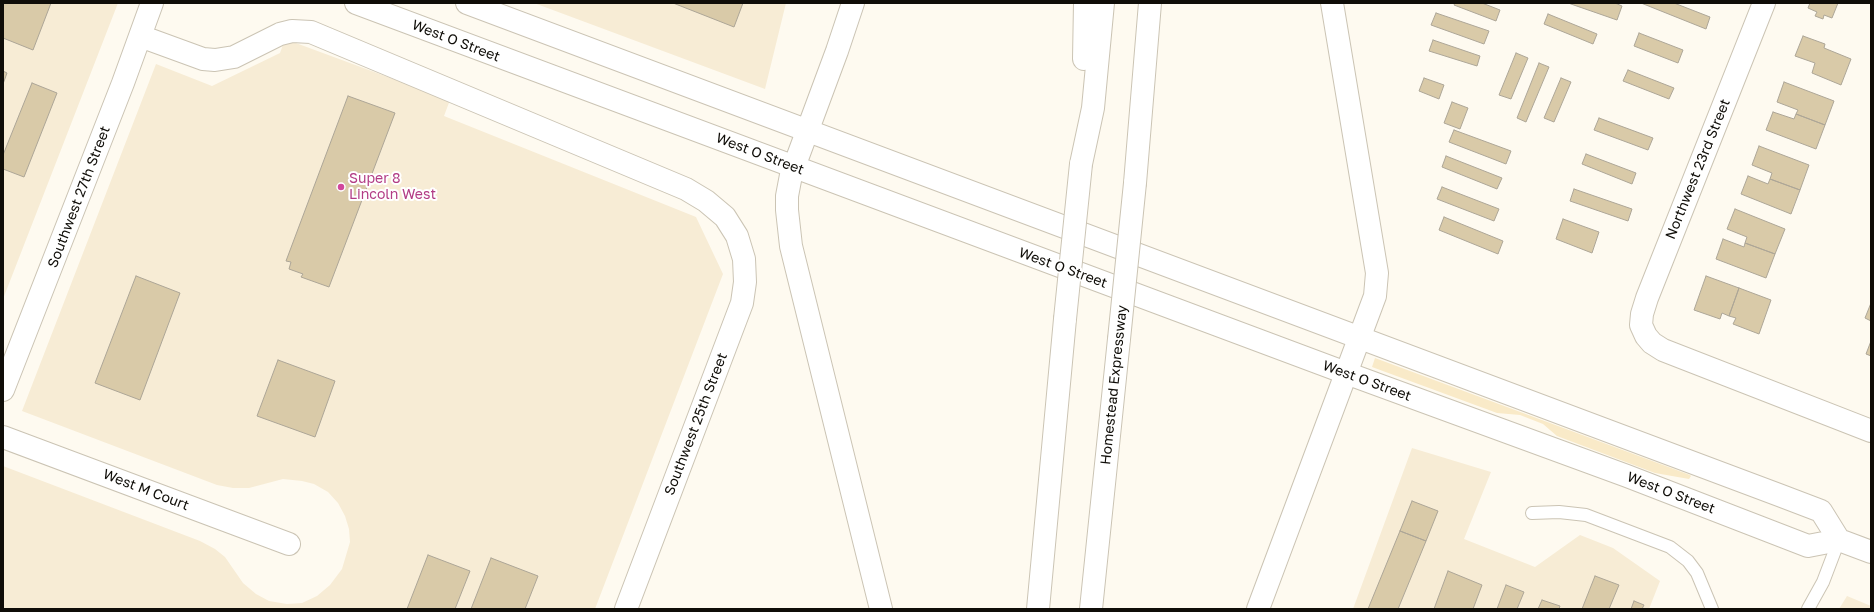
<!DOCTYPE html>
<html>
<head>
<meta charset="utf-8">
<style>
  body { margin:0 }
  #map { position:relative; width:1874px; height:612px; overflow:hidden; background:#fefaf0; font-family:"Golos Text",sans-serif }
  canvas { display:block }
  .frame { position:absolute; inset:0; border:4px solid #0f0d08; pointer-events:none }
</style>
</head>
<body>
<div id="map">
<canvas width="1874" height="612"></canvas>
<div class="frame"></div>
</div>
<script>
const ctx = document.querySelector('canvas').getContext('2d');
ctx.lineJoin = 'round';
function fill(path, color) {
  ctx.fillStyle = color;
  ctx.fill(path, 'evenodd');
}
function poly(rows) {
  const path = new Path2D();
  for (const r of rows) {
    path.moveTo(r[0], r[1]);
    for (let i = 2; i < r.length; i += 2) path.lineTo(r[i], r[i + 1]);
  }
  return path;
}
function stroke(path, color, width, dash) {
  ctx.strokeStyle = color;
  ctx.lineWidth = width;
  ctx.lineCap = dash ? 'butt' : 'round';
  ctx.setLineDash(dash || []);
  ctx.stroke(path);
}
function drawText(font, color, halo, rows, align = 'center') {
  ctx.font = font + ' "Golos Text",sans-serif';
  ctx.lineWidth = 4;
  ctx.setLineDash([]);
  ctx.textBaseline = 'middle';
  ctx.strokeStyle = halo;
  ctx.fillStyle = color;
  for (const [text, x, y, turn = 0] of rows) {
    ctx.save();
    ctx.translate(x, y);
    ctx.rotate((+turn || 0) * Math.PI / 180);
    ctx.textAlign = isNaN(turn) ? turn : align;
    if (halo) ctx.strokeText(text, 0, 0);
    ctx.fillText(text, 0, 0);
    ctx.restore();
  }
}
const built = poly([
  [3,3,118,3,3,299],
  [534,3,786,3,765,89],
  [285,39,450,100,444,116,696,217,723,274,595,609,3,609,3,466,200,541,215,549,225,557,243,583,256,594,269,601,287,604,302,603,317,596,330,585,342,569,350,542,349,529,345,516,338,503,328,492,314,484,302,481,283,479,249,488,233,488,217,485,22,411,156,64,212,86,280,53],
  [1412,448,1491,472,1464,539,1535,567,1580,535,1613,548,1660,581,1649,609,1353,609],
  [1847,596,1871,606,1871,609,1839,609]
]);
const green = poly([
  [1375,358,1690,475,1691,476,1689,479,1655,473,1557,436,1543,424,1520,415,1497,413,1372,367]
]);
const building = poly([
  [3,3,51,3,33,50,3,38,3,3],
  [673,3,743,3,734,27,673,3],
  [1455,3,1482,3,1500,10,1496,21,1454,5,1455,3],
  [1568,3,1615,3,1622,6,1617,20,1568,3],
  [1641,3,1674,3,1710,17,1706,29,1641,3],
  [1810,3,1838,3,1832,18,1824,15,1823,19,1815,16,1817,12,1808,8,1810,3],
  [1436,13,1489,31,1484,44,1431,25,1436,13],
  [1548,14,1597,34,1593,44,1544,24,1548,14],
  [1639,33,1683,50,1678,63,1634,46,1639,33],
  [1803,36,1825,44,1824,48,1851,59,1841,85,1812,73,1815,63,1795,56,1803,36],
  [1433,40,1480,56,1477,66,1429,51,1433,40],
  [1516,53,1528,58,1511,99,1499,95,1516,53],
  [1539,63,1549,67,1526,122,1517,118,1539,63],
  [1628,70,1674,88,1669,99,1623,81,1628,70],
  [3,71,7,73,3,84,3,71],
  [1424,78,1444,85,1439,99,1419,91,1424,78],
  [1561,78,1571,82,1554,122,1544,118,1561,78],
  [1784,82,1834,101,1825,125,1796,114,1798,110,1777,102,1784,82],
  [32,83,57,93,24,177,3,169,3,155,32,83],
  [348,96,395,113,329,287,301,277,303,274,289,269,291,262,286,261,348,96],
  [1452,102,1468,108,1460,129,1444,123,1452,102],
  [1773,112,1794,119,1796,114,1825,125,1816,149,1766,130,1773,112],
  [1599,118,1653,138,1648,150,1594,130,1599,118],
  [1454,130,1511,151,1506,164,1449,142,1454,130],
  [1759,146,1809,165,1800,190,1770,179,1772,173,1752,165,1759,146],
  [1586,154,1636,173,1632,184,1582,164,1586,154],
  [1446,156,1502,178,1497,189,1442,167,1446,156],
  [1748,176,1768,184,1770,179,1800,190,1791,214,1741,194,1748,176],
  [1442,187,1499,209,1494,221,1437,199,1442,187],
  [1574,189,1632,209,1628,221,1570,201,1574,189],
  [1735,209,1785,229,1775,254,1745,243,1747,237,1727,229,1735,209],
  [1444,217,1503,241,1498,254,1439,230,1444,217],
  [1563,219,1599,232,1592,253,1556,239,1563,219],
  [1723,239,1744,247,1745,243,1775,254,1766,278,1716,259,1723,239],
  [136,276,180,293,140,400,95,383,136,276],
  [1706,276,1739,288,1729,316,1722,313,1720,319,1694,310,1706,276],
  [1739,288,1771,300,1759,334,1733,324,1736,318,1729,316,1739,288],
  [1871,303,1871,321,1865,318,1871,303],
  [1871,341,1871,356,1866,354,1871,341],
  [278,360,335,381,315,437,257,416,278,360],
  [1412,501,1438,511,1426,541,1400,531,1412,501],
  [1400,531,1426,541,1398,609,1368,609,1400,531],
  [428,555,470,571,455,609,407,609,428,555],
  [491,558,538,576,525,609,471,609,491,558],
  [1448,571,1482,585,1473,609,1434,609,1448,571],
  [1595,576,1619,585,1609,609,1582,609,1595,576],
  [1506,585,1524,592,1517,609,1497,609,1506,585],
  [1542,600,1560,606,1559,609,1538,609,1542,600],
  [1634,601,1644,605,1642,609,1631,609,1634,601]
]);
const lane = poly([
  [1532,513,1559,512,1586,515,1670,547,1688,561,1697,573,1712,609],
  [1808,609,1823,582,1839,540]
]);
const street = poly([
  [1764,3,1647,298,1642,314,1641,325,1646,336,1652,343,1663,350,1871,431],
  [140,36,203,59,215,60,234,57,280,34,292,31,311,32,686,189,706,201,725,217,737,236,744,259,745,282,742,303,626,609],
  [3,390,123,83,152,3],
  [3,437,289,544]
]);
const primary = poly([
  [356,3,1346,373,1627,476,1808,546,1839,540,1871,552],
  [467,3,1779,495,1821,511,1839,540]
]);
const highway = poly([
  [853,3,837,51,791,175,787,196,787,210,791,246,881,609],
  [1084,59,1085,3],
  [1081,164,1093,108,1103,3],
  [1135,183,1150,3],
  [1038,609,1065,319],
  [1091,609,1119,339],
  [1258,609,1375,296,1377,273,1332,3]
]);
const highwayBridge = poly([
  [1065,319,1081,164],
  [1119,339,1135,183]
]);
const markers = [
  [341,187,4,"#d1479c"]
];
const streetNames = [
  ["West O Street",456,41,21],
  ["West O Street",760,154,21],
  ["Northwest 23rd Street",1698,169,-68],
  ["Southwest 27th Street",79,197,-69],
  ["West O Street",1063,268,20],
  ["West O Street",1367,381,20],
  ["Homestead Expressway",1114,385,-84],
  ["Southwest 25th Street",696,424,-69],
  ["West M Court",146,490,21],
  ["West O Street",1671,493,21]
];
const hotelNames = [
  ["Super 8",349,179],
  ["Lincoln West",349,195]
];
fill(built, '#f7ecd5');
fill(green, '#f9eac8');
fill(building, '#d9caa8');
stroke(building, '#ada697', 1);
stroke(lane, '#cbc4b4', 14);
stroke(street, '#cbc4b4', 24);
stroke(primary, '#cbc4b4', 24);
stroke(highway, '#cbc4b4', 24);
stroke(lane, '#fff', 12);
stroke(street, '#fff', 22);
stroke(primary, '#fff', 22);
stroke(highway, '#fff', 22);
stroke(highwayBridge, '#cbc4b4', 24, []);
stroke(highwayBridge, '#fff', 22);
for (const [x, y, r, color] of markers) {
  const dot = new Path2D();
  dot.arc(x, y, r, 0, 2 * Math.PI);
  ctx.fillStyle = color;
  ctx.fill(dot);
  stroke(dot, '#fff', 1.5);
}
drawText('14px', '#0f0d08', '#fff', streetNames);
drawText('14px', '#b23c85', '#fff', hotelNames, 'left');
</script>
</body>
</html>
